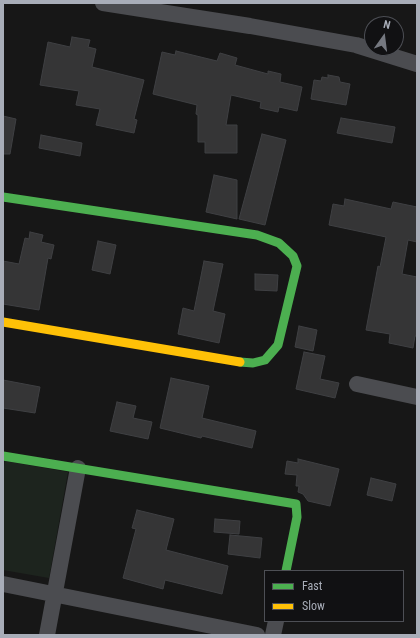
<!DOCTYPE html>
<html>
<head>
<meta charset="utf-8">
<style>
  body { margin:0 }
  #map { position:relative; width:420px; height:638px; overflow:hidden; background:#171717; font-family:"Roboto Condensed",sans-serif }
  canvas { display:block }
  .frame { position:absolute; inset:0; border:4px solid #a8adb8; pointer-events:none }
  .legend { position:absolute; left:264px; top:570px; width:140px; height:52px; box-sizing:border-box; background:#111113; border:1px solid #4d4f55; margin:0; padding:5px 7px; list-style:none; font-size:12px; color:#a8adb8 }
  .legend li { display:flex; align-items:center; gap:8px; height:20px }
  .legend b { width:20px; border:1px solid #4d4f55 }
  .north { position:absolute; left:364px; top:16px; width:40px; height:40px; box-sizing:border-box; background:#111113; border:1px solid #4d4f55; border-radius:50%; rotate:14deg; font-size:11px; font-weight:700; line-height:16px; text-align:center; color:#a8adb8 }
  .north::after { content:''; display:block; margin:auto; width:14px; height:18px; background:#757880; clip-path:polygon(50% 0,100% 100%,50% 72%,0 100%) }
</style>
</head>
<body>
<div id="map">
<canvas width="420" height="638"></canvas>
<div class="frame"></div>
<ul class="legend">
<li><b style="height:5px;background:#4caf50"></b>Fast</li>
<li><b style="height:5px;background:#ffc107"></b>Slow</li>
</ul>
<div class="north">N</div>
</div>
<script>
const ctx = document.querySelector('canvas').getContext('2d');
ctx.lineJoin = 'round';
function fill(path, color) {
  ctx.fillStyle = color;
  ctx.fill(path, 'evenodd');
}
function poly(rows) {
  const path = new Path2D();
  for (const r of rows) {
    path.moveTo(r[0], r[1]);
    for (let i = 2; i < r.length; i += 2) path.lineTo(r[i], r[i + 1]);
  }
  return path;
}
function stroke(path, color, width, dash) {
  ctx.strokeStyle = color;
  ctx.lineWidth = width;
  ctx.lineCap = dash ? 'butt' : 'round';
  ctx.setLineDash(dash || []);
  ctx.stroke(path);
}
const green = poly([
  [5,461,68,472,49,578,3,570,3,470]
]);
const building = poly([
  [72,37,90,40,88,47,96,49,92,67,144,80,134,119,137,120,134,133,96,125,100,109,76,105,79,91,40,85,48,42,70,47,72,37],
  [176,51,217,61,220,53,237,58,235,65,268,74,268,71,281,74,280,82,302,87,297,111,279,107,278,112,260,108,261,102,231,95,226,125,237,125,237,153,205,153,205,142,198,142,198,115,196,114,197,105,153,94,162,52,175,55,176,51],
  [328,75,339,77,340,82,350,84,346,105,311,99,314,80,321,81,322,77,328,78,328,75],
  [3,116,16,119,10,154,3,154,3,116],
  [341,118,395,127,392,143,337,133,341,118],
  [262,134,286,140,265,225,239,219,262,134],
  [41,135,82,143,80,156,39,148,41,135],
  [214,175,237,180,237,219,206,212,214,175],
  [345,199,391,209,393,202,417,207,417,242,408,240,402,274,417,277,417,336,415,336,413,348,389,343,390,334,366,330,378,266,380,267,386,237,329,225,333,204,344,206,345,199],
  [30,232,43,235,41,242,54,245,51,259,48,258,39,310,3,304,3,261,19,264,25,238,29,239,30,232],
  [98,241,116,245,110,274,92,270,98,241],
  [204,261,223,264,213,311,225,314,219,343,178,334,183,308,194,311,204,261],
  [255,274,278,275,277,291,255,290,255,274],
  [299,326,317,330,313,351,295,347,299,326],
  [304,352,325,356,320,379,339,383,335,398,296,389,304,352],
  [171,378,209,386,202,418,256,431,252,448,202,436,201,438,160,428,171,378],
  [3,380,40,387,35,413,3,408,3,380],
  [117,402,136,406,133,418,152,422,148,439,110,431,117,402],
  [298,459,339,469,330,506,308,501,303,494,298,492,299,486,296,486,297,475,285,474,287,461,298,463,298,459],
  [371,478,396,484,392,501,367,495,371,478],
  [137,510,174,519,166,550,228,566,222,594,165,580,163,589,123,578,136,529,132,528,137,510],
  [215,519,240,521,239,534,214,532,215,519],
  [230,535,262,538,260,558,228,554,230,535]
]);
const street = poly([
  [103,3,250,26,356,45,417,64],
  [357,384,417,397],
  [3,584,257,635],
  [47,635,78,468],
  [273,635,276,621]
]);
const fast = poly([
  [3,197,257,235,279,243,293,256,297,266,278,345,265,360,253,363,240,362],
  [3,456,296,504,297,517,286,571]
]);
const slow = poly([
  [3,322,240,362]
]);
fill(green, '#1d241e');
fill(building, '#353536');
stroke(building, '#3f4043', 1);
stroke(street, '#4b4c50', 16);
stroke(fast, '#4caf50', 9);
stroke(slow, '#ffc107', 9);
</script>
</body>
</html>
